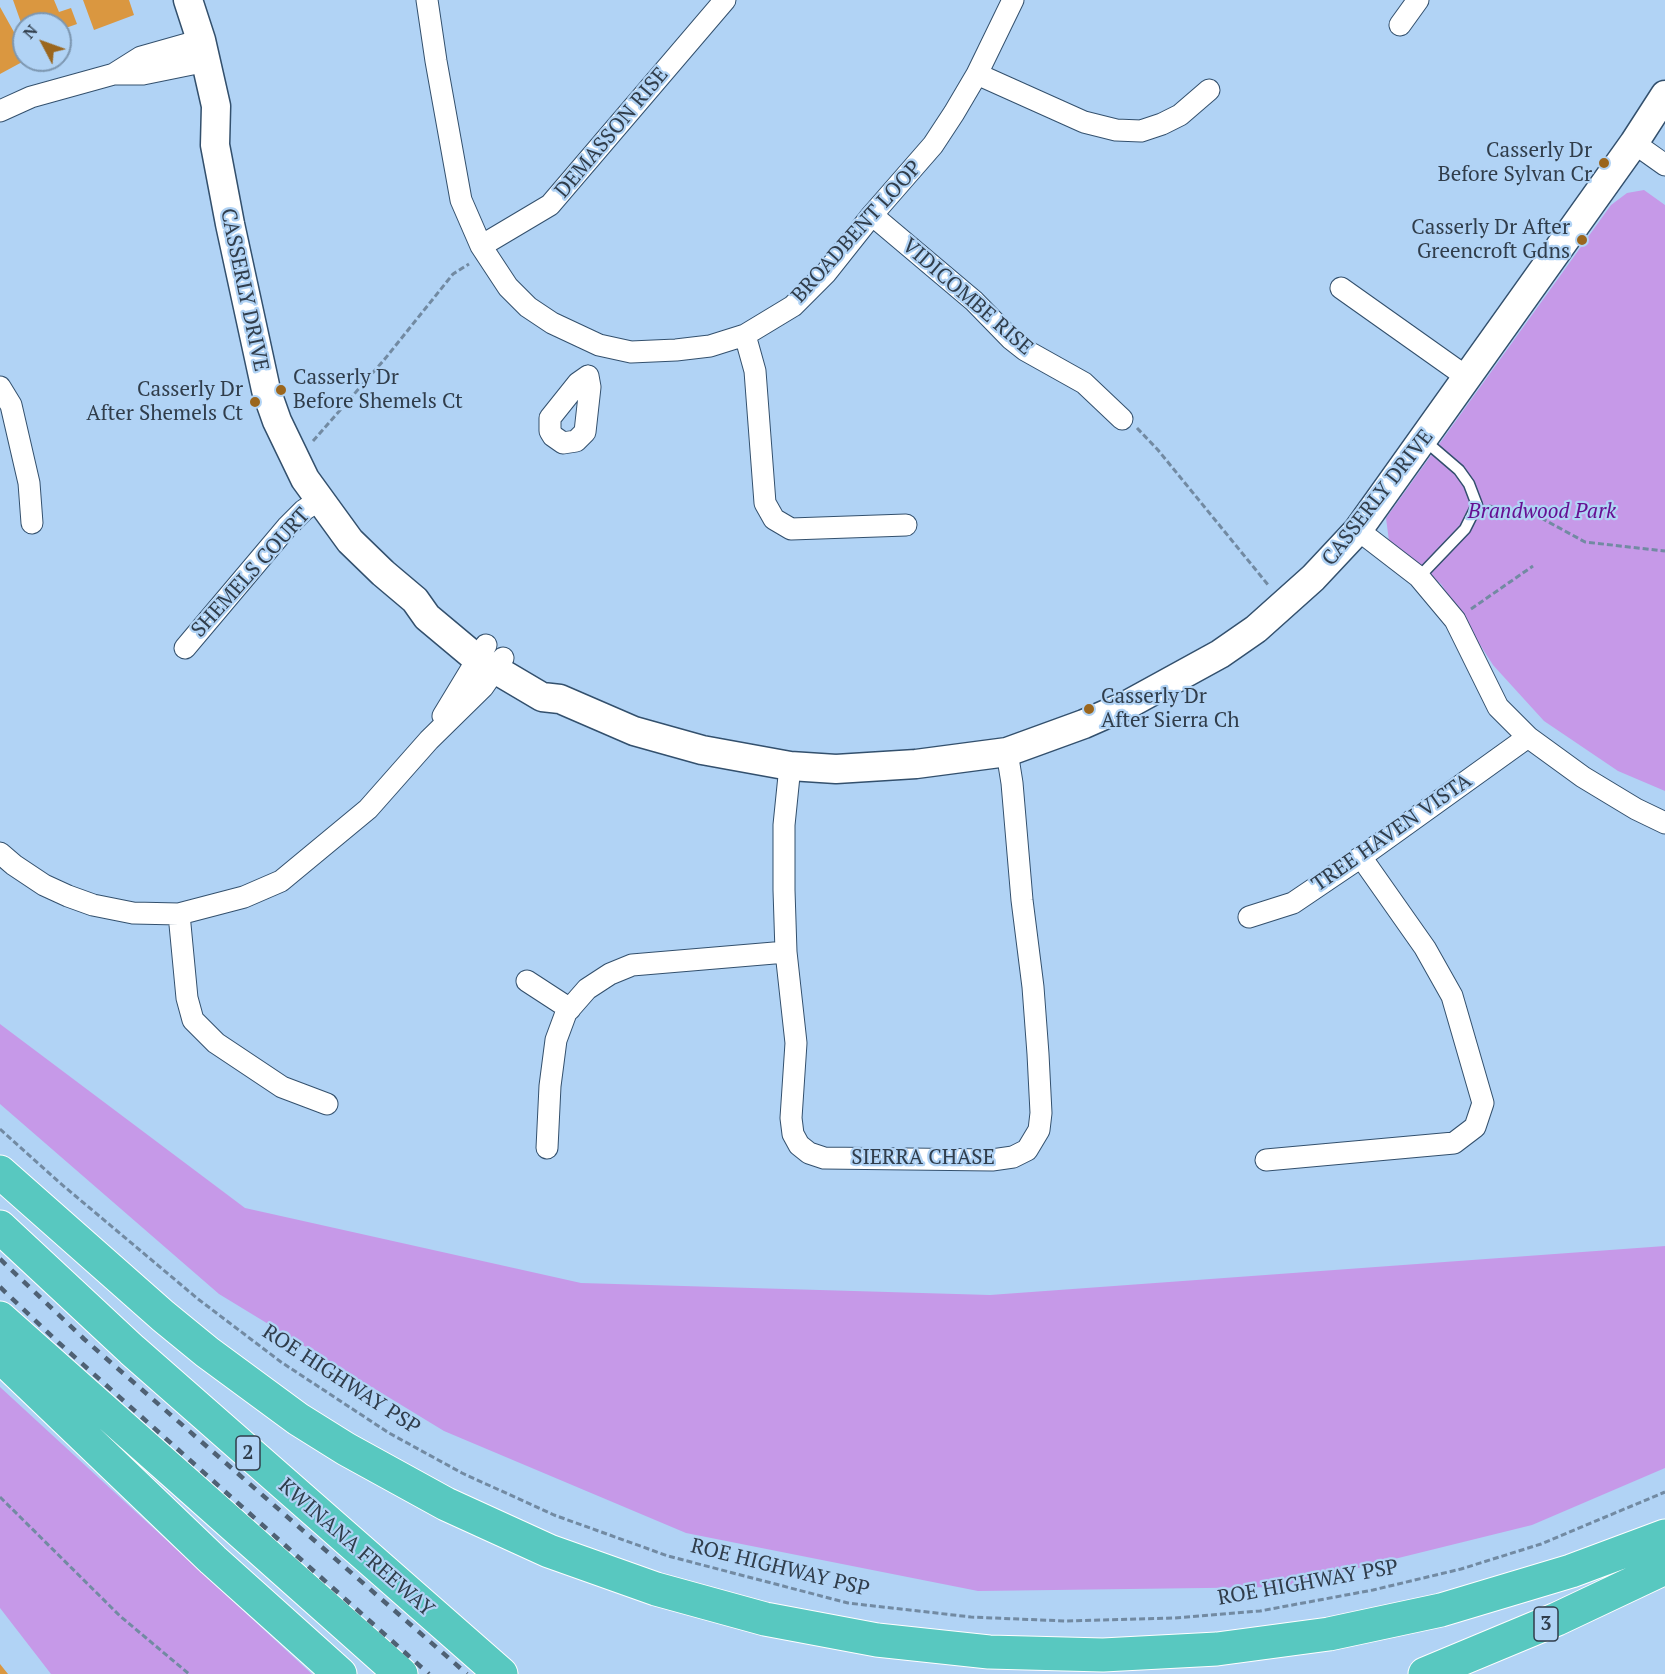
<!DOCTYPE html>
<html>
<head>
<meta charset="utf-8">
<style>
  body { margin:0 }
  #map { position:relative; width:1665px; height:1674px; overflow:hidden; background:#b1d3f5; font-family:"PT Serif",serif }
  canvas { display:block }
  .north { position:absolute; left:12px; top:12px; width:60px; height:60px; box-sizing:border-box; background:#b1d3f5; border:2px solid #7d97b1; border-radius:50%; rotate:311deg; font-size:16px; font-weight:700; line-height:24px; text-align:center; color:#303d4b }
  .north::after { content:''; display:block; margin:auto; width:21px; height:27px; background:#9b661d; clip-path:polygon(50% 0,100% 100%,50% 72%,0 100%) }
</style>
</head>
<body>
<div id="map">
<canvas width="1665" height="1674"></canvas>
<div class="north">N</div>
</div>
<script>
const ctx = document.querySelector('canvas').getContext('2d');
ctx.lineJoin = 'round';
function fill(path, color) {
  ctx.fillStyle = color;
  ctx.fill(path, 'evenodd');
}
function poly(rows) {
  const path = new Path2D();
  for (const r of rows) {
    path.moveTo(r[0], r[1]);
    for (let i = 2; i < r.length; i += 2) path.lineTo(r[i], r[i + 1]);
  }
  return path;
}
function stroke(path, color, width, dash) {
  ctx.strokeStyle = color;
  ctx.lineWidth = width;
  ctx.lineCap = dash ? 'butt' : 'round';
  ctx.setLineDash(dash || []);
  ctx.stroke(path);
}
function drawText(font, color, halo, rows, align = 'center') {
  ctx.font = font + ' "PT Serif",serif';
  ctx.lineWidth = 4.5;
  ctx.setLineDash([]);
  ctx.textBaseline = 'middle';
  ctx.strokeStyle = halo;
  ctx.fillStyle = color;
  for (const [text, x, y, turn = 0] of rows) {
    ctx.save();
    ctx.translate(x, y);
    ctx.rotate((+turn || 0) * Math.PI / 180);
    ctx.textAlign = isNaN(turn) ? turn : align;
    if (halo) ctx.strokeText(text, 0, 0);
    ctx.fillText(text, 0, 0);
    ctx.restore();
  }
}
const green = poly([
  [1644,190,1665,205,1665,791,1618,771,1544,721,1493,665,1441,584,1389,541,1386,518,1611,205,1627,193],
  [0,1024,245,1208,581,1283,990,1295,1665,1246,1665,1468,1532,1525,1281,1587,978,1591,686,1533,444,1431,219,1294,0,1104],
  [0,1387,312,1674,51,1674,0,1608]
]);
const building = poly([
  [13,0,54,0,59,12,71,8,77,24,60,30,60,24,24,24,24,31],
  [83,0,129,0,134,15,94,30],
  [0,7,24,50,24,61,0,74],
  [0,1664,8,1674,0,1674]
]);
const path = poly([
  [1137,428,1158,450,1269,586],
  [313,441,384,360,453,274,469,264],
  [1489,506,1532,513,1585,542,1665,551],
  [1471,609,1533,566],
  [0,1129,60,1183,198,1299,281,1362,389,1433,462,1473,554,1515,668,1556,848,1603,971,1617,1067,1621,1175,1618,1260,1611,1373,1590,1461,1569,1541,1544,1665,1492],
  [0,1497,120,1616,189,1674]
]);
const lane = poly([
  [1419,577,1465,529,1477,505,1469,484,1459,470,1424,440]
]);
const street = poly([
  [427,0,436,61,461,200,481,246,508,287,528,307,552,323,599,345,631,352,676,350,710,346,745,335,793,306,826,273,872,215,933,145,954,113,977,74,1013,0],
  [1400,25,1418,0],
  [114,74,143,74,207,61],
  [977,74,1084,122,1116,130,1141,131,1162,124,1180,115,1209,90],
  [0,111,31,97,114,74,141,57,201,40],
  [1634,143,1665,165],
  [872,215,974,301,1011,339,1025,350,1084,383,1122,419],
  [481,246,550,205,725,0],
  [1341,288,1468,378],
  [745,335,755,371,765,503,774,519,791,529,906,525],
  [588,376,590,387,585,432,576,441,563,443,553,436,550,431,550,418,578,383,588,376],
  [0,387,11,405,29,483,32,523],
  [1358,530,1419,577,1455,620,1498,707,1528,737,1583,777,1636,809,1665,823],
  [185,648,287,527,304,510,319,500],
  [443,716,486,645],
  [790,766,784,825,784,890,786,952,796,1043,791,1118,793,1134,799,1145,809,1153,824,1158,992,1160,1013,1157,1027,1150,1039,1130,1041,1113,1038,1054,1033,987,1022,900,1012,783,1007,752],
  [0,853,14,865,44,885,68,896,93,905,133,913,179,914,244,897,281,881,368,809,429,740,483,687,503,658],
  [179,914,187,998,193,1020,216,1043,282,1087,327,1104],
  [1249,917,1293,903,1361,857,1528,737],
  [527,981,570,1009],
  [547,1148,550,1086,556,1040,566,1013,587,989,610,974,632,965,786,952],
  [1266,1160,1454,1143,1475,1127,1483,1103,1452,996,1425,948,1361,857]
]);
const secondary = poly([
  [188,0,201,40,216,106,215,145,230,224,266,390,277,421,305,479,350,541,383,573,415,600,427,617,476,658,542,697,560,699,634,731,702,750,790,766,836,769,916,764,1007,752,1084,724,1127,705,1220,654,1256,629,1313,578,1358,530,1634,143,1665,95]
]);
const highway = poly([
  [0,1172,163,1316,207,1352,298,1419,346,1449,446,1504,549,1551,656,1589,765,1619,877,1640,989,1652,1103,1655,1217,1649,1329,1634,1441,1610,1571,1571,1665,1536],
  [0,1227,132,1350,501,1674],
  [0,1318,401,1674],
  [0,1356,213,1560,340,1674],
  [1425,1674,1557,1619,1665,1568]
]);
const rail = poly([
  [0,1259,84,1339,467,1674],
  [0,1287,59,1343,429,1674]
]);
const markers = [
  [1604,163,6,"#9b661d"],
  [1582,240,6,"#9b661d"],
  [281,390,6,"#9b661d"],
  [255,402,6,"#9b661d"],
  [1089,709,6,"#9b661d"]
];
const shields = [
  [248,1453,24],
  [1546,1624,24]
];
const shieldNames = [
  ["2",248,1453],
  ["3",1546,1624]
];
const streetNames = [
  ["DEMASSON RISE",612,133,-50],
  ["BROADBENT LOOP",857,232,-48],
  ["CASSERLY DRIVE",244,290,78],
  ["VIDICOMBE RISE",967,297,41],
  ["CASSERLY DRIVE",1378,498,-52],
  ["SHEMELS COURT",251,573,-48],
  ["TREE HAVEN VISTA",1392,833,-35],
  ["SIERRA CHASE",923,1158],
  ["ROE HIGHWAY PSP",341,1380,33],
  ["KWINANA FREEWAY",356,1548,41],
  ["ROE HIGHWAY PSP",780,1568,14],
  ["ROE HIGHWAY PSP",1308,1583,-10]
];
const poiNames = [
  ["Casserly Dr",1592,151],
  ["Before Sylvan Cr",1592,175],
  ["Casserly Dr After",1570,228],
  ["Greencroft Gdns",1570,252],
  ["Casserly Dr",293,378,"left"],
  ["Before Shemels Ct",293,402,"left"],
  ["Casserly Dr",243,390],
  ["After Shemels Ct",243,414],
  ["Casserly Dr",1101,697,"left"],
  ["After Sierra Ch",1101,721,"left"]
];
const parkNames = [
  ["Brandwood Park",1542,512]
];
fill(green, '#c699e8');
fill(building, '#da9740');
stroke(lane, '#33506d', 13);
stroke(street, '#33506d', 23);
stroke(secondary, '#33506d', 31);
stroke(highway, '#fff', 35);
stroke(path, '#728aa2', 3, [6, 3]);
stroke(lane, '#fff', 10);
stroke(street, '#fff', 21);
stroke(secondary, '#fff', 28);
stroke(highway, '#58c8c0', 33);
stroke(rail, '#4f6174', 4.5, [8, 8]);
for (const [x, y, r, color] of markers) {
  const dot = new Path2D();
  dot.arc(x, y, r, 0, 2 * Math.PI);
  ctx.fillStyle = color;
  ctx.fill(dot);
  stroke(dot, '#b1d3f5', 2);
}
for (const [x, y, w] of shields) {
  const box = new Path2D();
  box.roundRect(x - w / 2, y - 17, w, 34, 4.5);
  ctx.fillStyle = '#b1d3f5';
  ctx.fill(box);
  stroke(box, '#303d4b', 1.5);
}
drawText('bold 20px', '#303d4b', null, shieldNames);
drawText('21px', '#303d4b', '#b1d3f5', streetNames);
drawText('21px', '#303d4b', '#b1d3f5', poiNames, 'right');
drawText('italic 21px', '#660f92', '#b1d3f5', parkNames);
</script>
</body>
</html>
